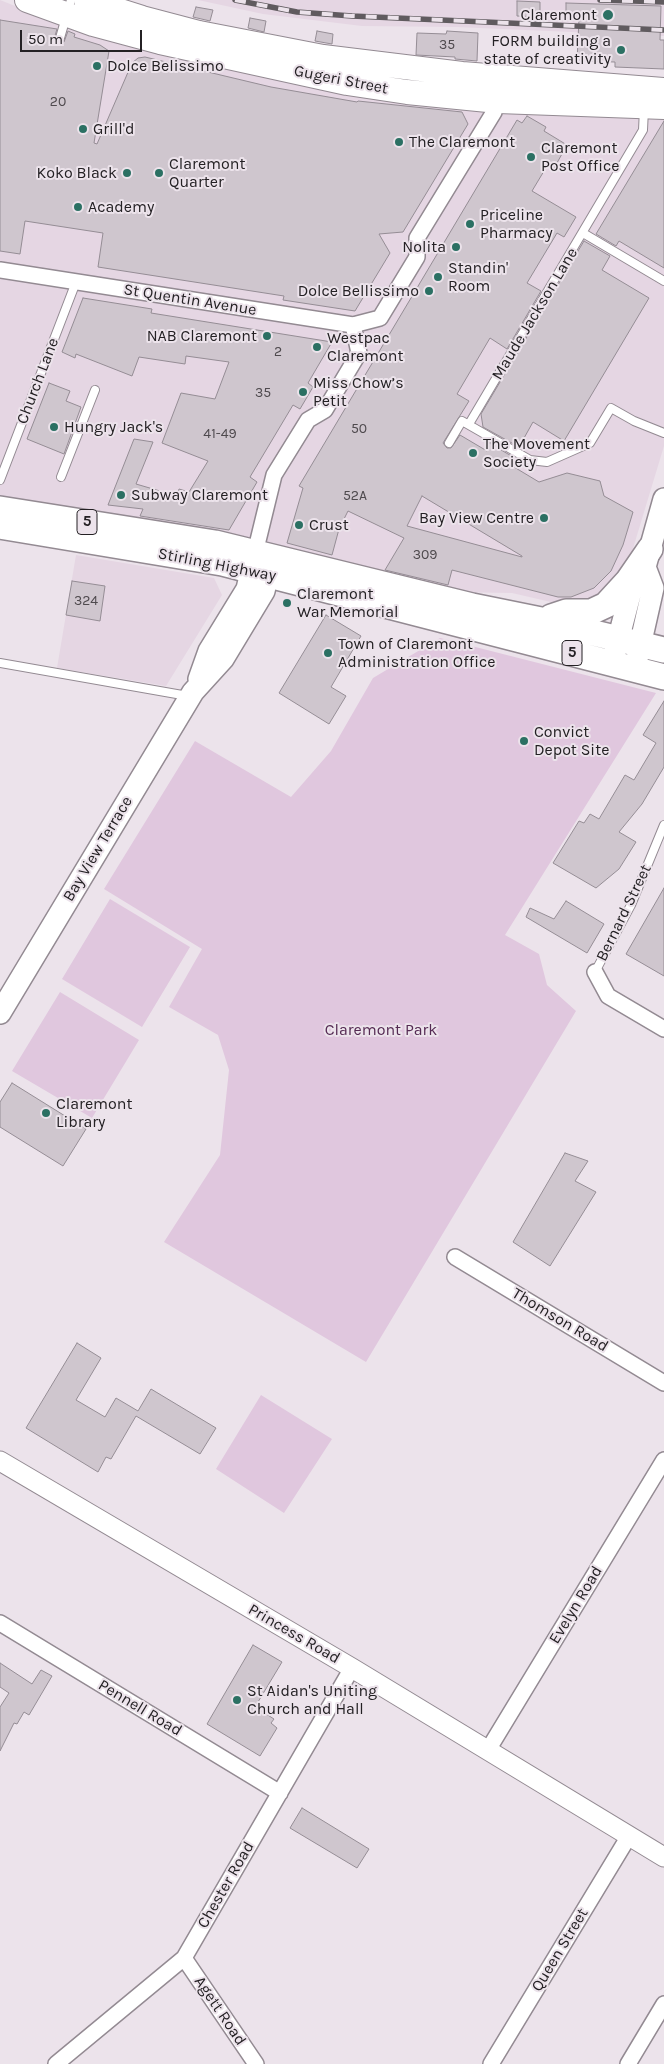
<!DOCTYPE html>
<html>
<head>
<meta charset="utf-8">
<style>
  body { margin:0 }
  #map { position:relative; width:664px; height:2064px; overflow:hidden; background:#ece3eb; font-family:Karla,sans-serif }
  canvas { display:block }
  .scale { position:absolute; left:20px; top:30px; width:122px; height:22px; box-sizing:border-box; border:2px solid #242124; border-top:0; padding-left:6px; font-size:15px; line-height:18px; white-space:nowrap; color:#242124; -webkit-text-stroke:4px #ece3eb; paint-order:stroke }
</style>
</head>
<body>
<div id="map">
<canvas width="664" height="2064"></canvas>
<div class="scale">50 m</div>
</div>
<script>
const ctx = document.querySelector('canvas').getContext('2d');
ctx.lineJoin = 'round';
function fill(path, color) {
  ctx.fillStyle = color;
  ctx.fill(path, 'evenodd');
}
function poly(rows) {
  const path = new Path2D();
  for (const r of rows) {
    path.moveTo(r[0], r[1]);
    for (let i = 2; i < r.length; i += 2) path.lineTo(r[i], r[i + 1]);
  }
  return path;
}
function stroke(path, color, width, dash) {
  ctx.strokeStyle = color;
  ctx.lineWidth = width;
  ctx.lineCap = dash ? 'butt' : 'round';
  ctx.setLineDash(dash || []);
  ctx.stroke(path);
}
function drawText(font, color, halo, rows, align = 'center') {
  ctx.font = font + ' Karla,sans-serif';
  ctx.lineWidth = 4;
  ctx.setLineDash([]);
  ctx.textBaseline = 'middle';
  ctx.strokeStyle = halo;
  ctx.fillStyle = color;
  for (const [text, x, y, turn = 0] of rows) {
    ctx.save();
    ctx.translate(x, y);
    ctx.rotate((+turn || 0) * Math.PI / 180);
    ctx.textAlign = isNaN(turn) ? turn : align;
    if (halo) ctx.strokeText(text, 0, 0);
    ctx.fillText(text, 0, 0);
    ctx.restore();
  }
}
const built = poly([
  [0,0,40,16,359,92,664,113,664,446,628,565,607,597,564,605,512,593,449,592,0,501],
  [198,0,664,0,664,36,456,27,362,26,263,14],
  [76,555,214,578,222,595,166,686,57,668]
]);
const green = poly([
  [440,638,656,693,505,935,539,954,547,985,576,1011,366,1362,164,1242,220,1155,229,1070,218,1035,169,1007,202,949,104,889,195,741,291,797,331,751,373,678],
  [110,899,190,947,142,1027,62,979],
  [60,992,139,1040,92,1118,12,1071],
  [261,1395,332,1439,284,1513,216,1469]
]);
const building = poly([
  [517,1,540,2,540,17,517,16,517,1],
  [566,3,661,6,660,40,664,40,664,69,615,67,615,62,577,61,579,19,566,18,566,3],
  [196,7,213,10,210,21,193,17,196,7],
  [250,18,266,21,264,32,248,28,250,18],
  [0,20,57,29,54,39,59,43,64,42,68,31,75,34,74,37,100,45,109,51,94,143,97,144,132,63,138,58,145,57,271,87,357,102,358,101,462,112,468,124,403,232,379,234,390,253,355,311,283,300,284,296,98,267,103,233,25,221,20,254,0,251,0,20],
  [317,31,333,34,332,44,315,41,317,31],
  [447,31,478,33,477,61,455,59,455,57,416,55,417,33,446,34,447,31],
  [527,116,546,127,544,131,567,145,553,170,547,166,532,191,576,217,564,237,557,233,527,283,541,291,507,349,490,338,457,394,469,401,443,443,447,448,451,448,460,435,487,451,486,441,513,457,509,464,539,482,567,473,600,481,604,496,633,512,623,545,611,571,594,588,571,597,558,597,452,570,448,585,385,570,404,538,348,511,339,529,332,555,287,543,303,488,299,486,517,120,522,123,527,116],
  [422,496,522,556,522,557,407,526,422,496],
  [664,121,664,268,619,241,616,246,596,234,664,121],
  [584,241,610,256,602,270,649,298,564,441,533,422,519,447,483,427,481,414,584,241],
  [83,298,152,309,151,313,332,342,308,383,313,387,300,409,293,405,250,477,257,482,229,530,140,516,143,509,108,505,134,439,153,442,136,484,177,496,179,489,189,492,208,461,162,443,181,393,215,399,229,362,186,356,185,364,139,357,132,376,76,354,75,358,62,352,83,298],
  [49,383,70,391,66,401,81,407,64,454,27,439,49,383],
  [72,581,105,586,100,621,66,615,72,581],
  [326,615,361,636,331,687,346,696,329,724,279,693,326,615],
  [664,701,664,767,642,804,619,832,636,842,619,869,596,888,553,863,579,821,584,823,590,814,599,819,625,775,634,780,656,743,643,735,664,701],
  [664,888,664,976,626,954,664,888],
  [566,901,604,924,587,953,526,917,530,908,554,919,566,901],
  [12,1083,86,1129,63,1166,0,1127,0,1102,12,1083],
  [565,1153,588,1161,575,1181,596,1192,550,1266,513,1242,565,1153],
  [77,1343,101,1358,76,1400,105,1417,116,1398,138,1411,151,1389,216,1428,200,1454,136,1416,111,1459,106,1457,98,1472,26,1428,77,1343],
  [253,1645,282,1662,255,1707,274,1719,271,1723,277,1728,260,1756,207,1724,253,1645],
  [0,1663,32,1684,41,1670,52,1676,29,1715,24,1712,17,1724,14,1723,0,1751,0,1707,9,1693,0,1687,0,1663],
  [302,1808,369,1849,357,1868,290,1828,302,1808]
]);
const service = poly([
  [60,38,71,0],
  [583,233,664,281],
  [469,424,643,130,644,109],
  [449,443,462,421,530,460,547,462,590,443,611,408,634,421,664,433],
  [61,477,95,390],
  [0,480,76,282],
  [0,663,188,696],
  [595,972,631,905,664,825]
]);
const minor = poly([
  [0,270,353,325,380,318,417,257,417,238,494,112,499,94],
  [255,553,274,475,308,420,325,410,359,353,353,325],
  [595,972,608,996,664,1029],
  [455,1257,664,1383],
  [0,1623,280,1793],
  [488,1750,664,1460],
  [184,1958,256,2064],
  [56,2064,184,1958,352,1668],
  [491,2064,629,1836],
  [628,2064,664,2004]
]);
const tertiary = poly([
  [0,1461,352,1668,664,1857]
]);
const secondary = poly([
  [637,659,653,588,645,567],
  [612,663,633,583,645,567,664,499],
  [199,679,209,651,247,589,255,555],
  [0,1013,193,692,223,659,264,591,272,558]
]);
const primary = poly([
  [27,0,93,24,160,42,347,83,407,92,498,101,664,107],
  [86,0,142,18,199,33,323,57,462,74,664,90]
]);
const trunk = poly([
  [0,509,215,543,472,606,541,620,664,650],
  [0,526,222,563,664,677],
  [551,617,566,612,591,612,606,605,628,581,650,549]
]);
const rail = poly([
  [235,0,297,12,352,16,664,30],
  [600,0,664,2]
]);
const markers = [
  [608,15,6,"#2b7063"],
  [621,50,5,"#2b7063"],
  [97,66,5,"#2b7063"],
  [83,129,5,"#2b7063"],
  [399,142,5,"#2b7063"],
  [531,157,5,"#2b7063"],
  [127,173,5,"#2b7063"],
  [159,173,5,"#2b7063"],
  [78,207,5,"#2b7063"],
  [470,224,5,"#2b7063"],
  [456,247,5,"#2b7063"],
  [438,277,5,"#2b7063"],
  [429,291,5,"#2b7063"],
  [267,336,5,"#2b7063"],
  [317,347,5,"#2b7063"],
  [303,392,5,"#2b7063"],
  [54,427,5,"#2b7063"],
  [473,453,5,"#2b7063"],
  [121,495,5,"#2b7063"],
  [544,518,5,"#2b7063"],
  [299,525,5,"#2b7063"],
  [287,603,5,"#2b7063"],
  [328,653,5,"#2b7063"],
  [524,741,5,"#2b7063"],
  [46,1113,5,"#2b7063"],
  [237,1700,5,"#2b7063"]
];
const numberNames = [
  ["35",447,45],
  ["20",58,102],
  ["2",278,352],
  ["35",263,393],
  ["50",359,429],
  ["41-49",220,434],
  ["52A",355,496],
  ["309",425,555],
  ["324",86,601]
];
const shields = [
  [87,522,20],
  [572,653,20]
];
const shieldNames = [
  ["5",87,522],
  ["5",572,653]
];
const poiNames = [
  ["Claremont",597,15,"right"],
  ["FORM building a",611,41,"right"],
  ["state of creativity",611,59,"right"],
  ["Dolce Belissimo",107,66],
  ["Grill'd",93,129],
  ["The Claremont",409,142],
  ["Claremont",541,148],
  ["Post Office",541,166],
  ["Claremont",169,164],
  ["Quarter",169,182],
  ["Koko Black",117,173,"right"],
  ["Academy",88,207],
  ["Priceline",480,215],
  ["Pharmacy",480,233],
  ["Nolita",446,247,"right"],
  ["Standin'",448,268],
  ["Room",448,286],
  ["Dolce Bellissimo",419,291,"right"],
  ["NAB Claremont",257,336,"right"],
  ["Westpac",327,338],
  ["Claremont",327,356],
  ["Miss Chow’s",313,383],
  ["Petit",313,401],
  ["Hungry Jack's",64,427],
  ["The Movement",483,444],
  ["Society",483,462],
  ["Subway Claremont",131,495],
  ["Bay View Centre",534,518,"right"],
  ["Crust",309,525],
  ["Claremont",297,594],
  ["War Memorial",297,612],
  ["Town of Claremont",338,644],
  ["Administration Office",338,662],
  ["Convict",534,732],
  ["Depot Site",534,750],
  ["Claremont",56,1104],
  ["Library",56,1122],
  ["St Aidan's Uniting",247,1691],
  ["Church and Hall",247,1709]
];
const streetNames = [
  ["Gugeri Street",341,80,11],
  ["St Quentin Avenue",190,300,9],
  ["Maude Jackson Lane",535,314,-59],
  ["Church Lane",38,381,-69],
  ["Stirling Highway",217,565,11],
  ["Bay View Terrace",98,849,-59],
  ["Bernard Street",624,913,-64],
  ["Thomson Road",560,1320,31],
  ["Evelyn Road",576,1605,-59],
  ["Princess Road",294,1634,30],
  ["Pennell Road",140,1708,31],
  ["Chester Road",226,1885,-60],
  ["Queen Street",560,1950,-59],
  ["Agett Road",220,2011,56]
];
const parkNames = [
  ["Claremont Park",381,1030]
];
fill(built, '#e5d6e3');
fill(green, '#e0c7de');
fill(building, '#cfc6ce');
stroke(building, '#958d95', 1);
stroke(service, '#938a92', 10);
stroke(minor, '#938a92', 18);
stroke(tertiary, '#938a92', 21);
stroke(secondary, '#938a92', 24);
stroke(primary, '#938a92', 26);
stroke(trunk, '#938a92', 28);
stroke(service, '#fff', 8);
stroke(minor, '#fff', 15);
stroke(tertiary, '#fff', 19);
stroke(secondary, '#fff', 21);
stroke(primary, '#fff', 24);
stroke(trunk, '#fff', 25);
stroke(rail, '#605b5f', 5.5);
stroke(rail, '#ece3eb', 4, [11]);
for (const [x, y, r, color] of markers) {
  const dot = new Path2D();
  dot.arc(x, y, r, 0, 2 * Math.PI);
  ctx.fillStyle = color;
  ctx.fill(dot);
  stroke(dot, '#ece3eb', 2);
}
drawText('14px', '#4f4a4e', null, numberNames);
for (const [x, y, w] of shields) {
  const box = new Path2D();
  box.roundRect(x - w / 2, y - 12.5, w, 25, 4);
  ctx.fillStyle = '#ece3eb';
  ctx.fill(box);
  stroke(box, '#242124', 1);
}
drawText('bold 15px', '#242124', null, shieldNames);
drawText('16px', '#242124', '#ece3eb', poiNames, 'left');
drawText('16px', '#242124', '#ece3eb', streetNames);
drawText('16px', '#552a53', '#ece3eb', parkNames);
</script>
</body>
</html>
